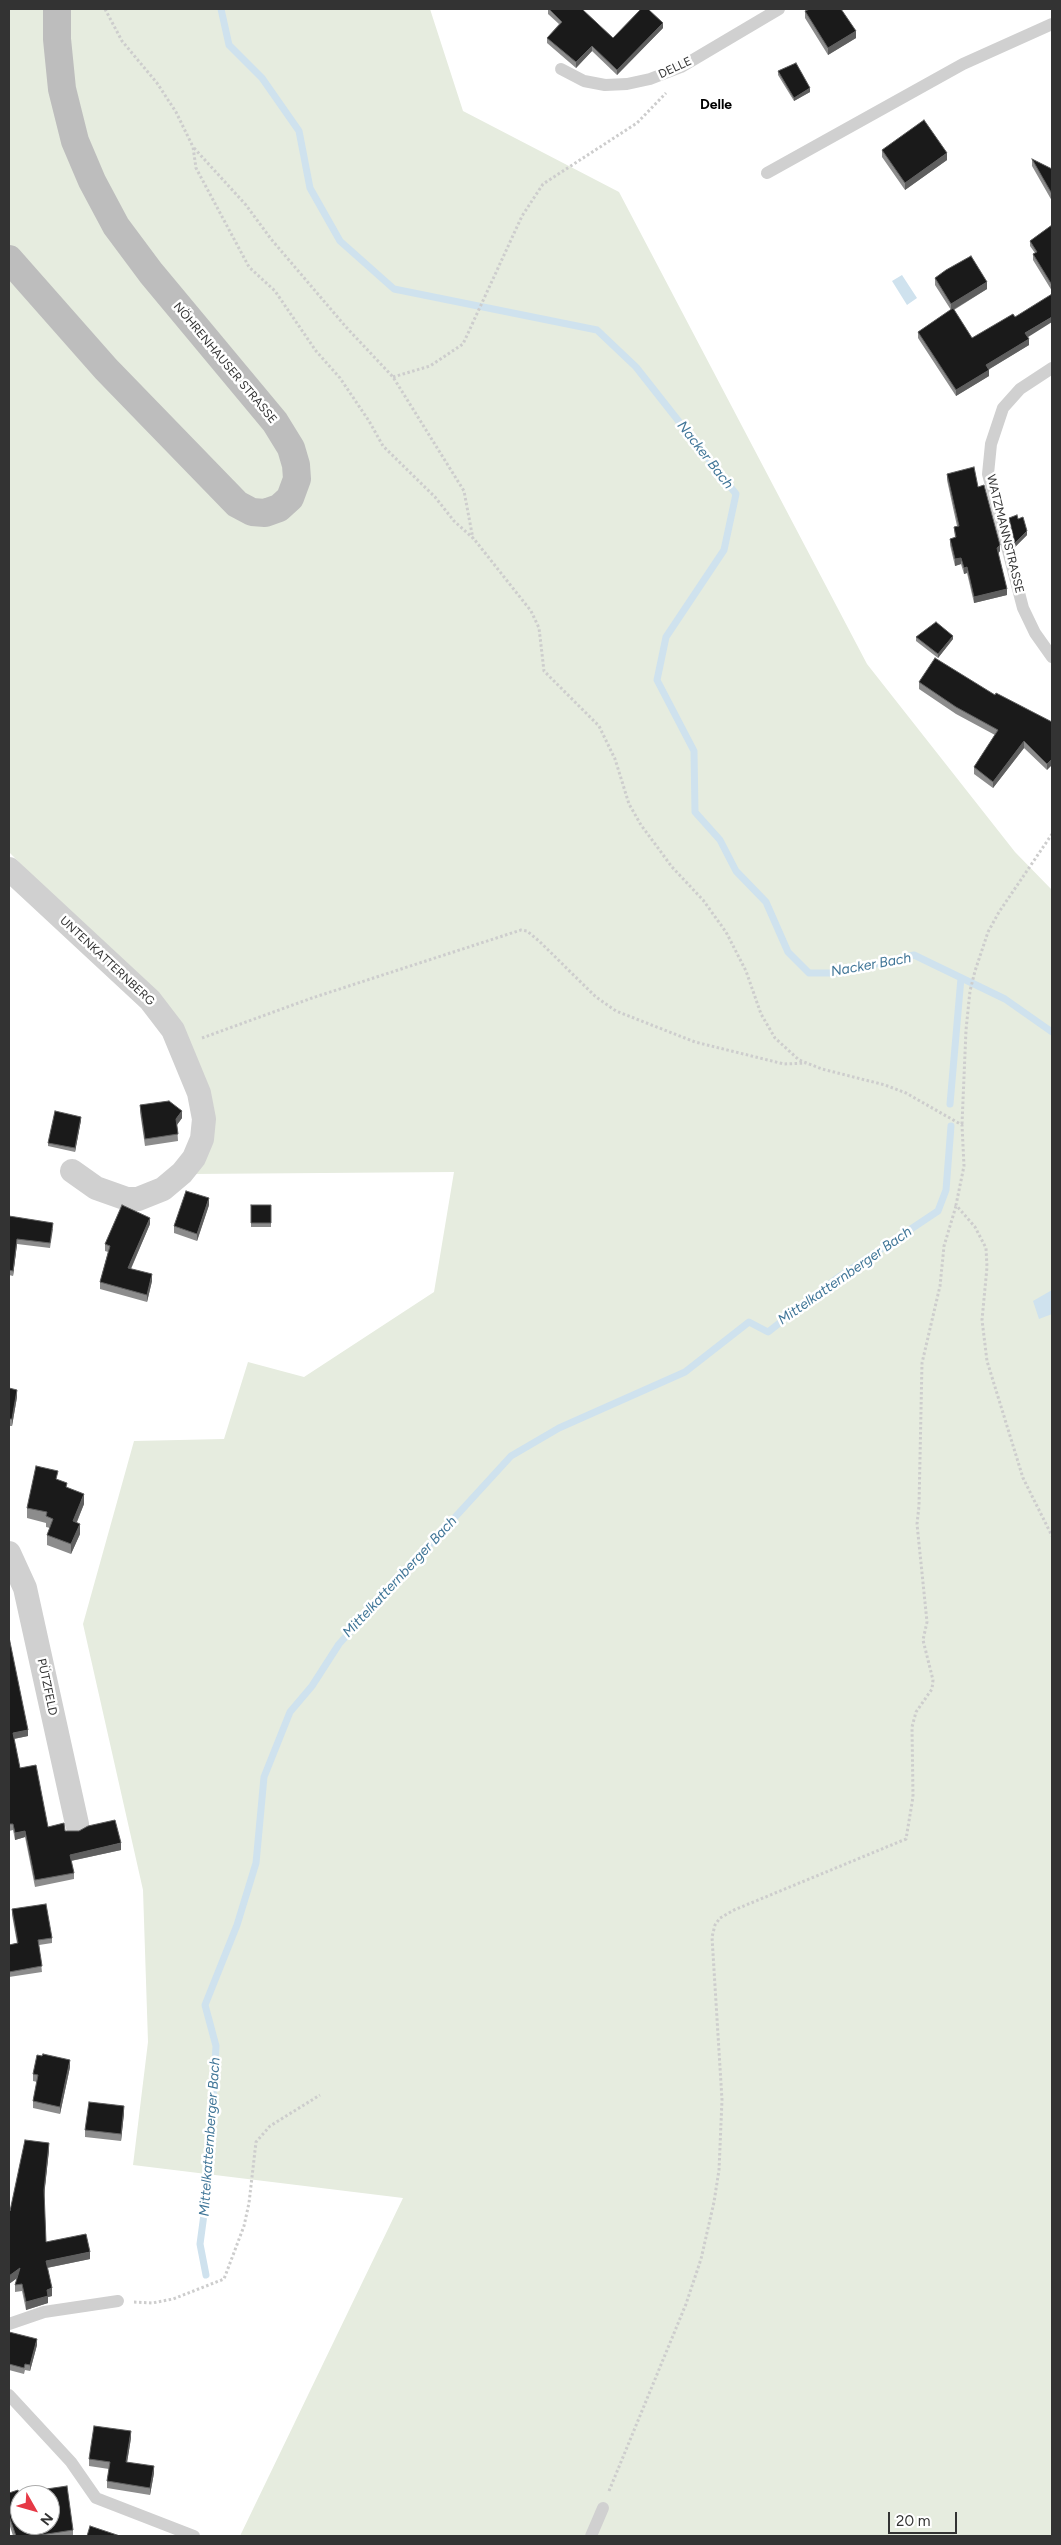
<!DOCTYPE html>
<html>
<head>
<meta charset="utf-8">
<style>
  body { margin:0 }
  #map { position:relative; width:1061px; height:2545px; overflow:hidden; background:#fff; font-family:Figtree,sans-serif }
  canvas { display:block }
  .frame { position:absolute; inset:0; border:10px solid #333; pointer-events:none }
  .north { position:absolute; left:10px; top:2485px; width:50px; height:50px; box-sizing:border-box; background:#fff; border:1px solid #adadad; border-radius:50%; rotate:128deg; font-size:14px; font-weight:700; line-height:20px; text-align:center; color:#333 }
  .north::after { content:''; display:block; margin:auto; width:18px; height:22px; background:#e63946; clip-path:polygon(50% 0,100% 100%,50% 72%,0 100%) }
  .scale { position:absolute; left:888px; top:2512px; width:69px; height:22px; box-sizing:border-box; border:2px solid #333; border-top:0; padding-left:6px; font-size:15px; line-height:18px; white-space:nowrap; color:#333; -webkit-text-stroke:4px #fff; paint-order:stroke }
</style>
</head>
<body>
<div id="map">
<canvas width="1061" height="2545"></canvas>
<div class="frame"></div>
<div class="north">N</div>
<div class="scale">20 m</div>
</div>
<script>
const ctx = document.querySelector('canvas').getContext('2d');
ctx.lineJoin = 'round';
function fill(path, color) {
  ctx.fillStyle = color;
  ctx.fill(path, 'evenodd');
}
function poly(rows) {
  const path = new Path2D();
  for (const r of rows) {
    path.moveTo(r[0], r[1]);
    for (let i = 2; i < r.length; i += 2) path.lineTo(r[i], r[i + 1]);
  }
  return path;
}
function stroke(path, color, width, dash) {
  ctx.strokeStyle = color;
  ctx.lineWidth = width;
  ctx.lineCap = dash ? 'butt' : 'round';
  ctx.setLineDash(dash || []);
  ctx.stroke(path);
}
function drawText(font, color, halo, rows, align = 'center') {
  ctx.font = font + ' Figtree,sans-serif';
  ctx.lineWidth = 5;
  ctx.setLineDash([]);
  ctx.textBaseline = 'middle';
  ctx.strokeStyle = halo;
  ctx.fillStyle = color;
  for (const [text, x, y, turn = 0] of rows) {
    ctx.save();
    ctx.translate(x, y);
    ctx.rotate((+turn || 0) * Math.PI / 180);
    ctx.textAlign = isNaN(turn) ? turn : align;
    if (halo) ctx.strokeText(text, 0, 0);
    ctx.fillText(text, 0, 0);
    ctx.restore();
  }
}
const green = poly([
  [9,9,430,9,463,111,619,192,867,664,1015,852,1052,890,1052,2536,240,2536,403,2198,133,2165,148,2042,143,1890,83,1624,134,1441,224,1439,248,1362,304,1377,434,1292,454,1172,191,1174,201,1154,186,1032,9,852]
]);
const water = poly([
  [902,275,917,298,907,305,892,281],
  [1052,1290,1052,1314,1039,1319,1033,1301]
]);
const stream = poly([
  [221,9,229,45,262,78,299,131,310,188,340,241,394,289,597,330,636,367,736,494,724,550,666,637,657,680,694,751,695,812,720,840,736,871,766,902,788,952,809,973,837,973,914,955,1005,999,1052,1032],
  [950,1104,961,978],
  [206,2275,200,2244,209,2177,216,2046,205,2005,237,1925,256,1863,264,1777,290,1712,312,1686,339,1644,511,1456,559,1428,685,1372,749,1322,768,1332,836,1279,938,1211,946,1190,951,1126]
]);
const path = poly([
  [105,9,122,41,157,83,176,112,193,147,196,168,249,267,275,291,316,351,340,378,369,421,383,446,435,497,454,521,474,539,531,611,539,628,544,671,599,726,615,759,629,804,641,825,672,867,703,900,726,932,746,971,761,1014,775,1038,799,1060,822,1069,885,1085,906,1093,962,1125,964,1166,956,1205,975,1227,986,1248,987,1267,982,1320,987,1361,1023,1478,1052,1536],
  [194,148,246,205,271,239,346,327,393,377,464,491,473,539],
  [393,377,430,366,463,344,522,216,543,184,637,123,666,93],
  [202,1038,312,998,521,930,527,931,539,941,596,997,616,1011,695,1042,784,1064,806,1063],
  [962,1124,966,1030,970,991,975,971,988,932,999,912,1052,834],
  [134,2302,152,2303,173,2299,224,2279,244,2226,249,2203,256,2142,270,2126,320,2095],
  [609,2491,686,2304,701,2259,714,2202,719,2170,722,2100,712,1937,715,1925,720,1918,734,1910,906,1839,913,1797,912,1727,916,1712,932,1689,933,1680,923,1640,927,1622,917,1524,919,1506,922,1363,940,1286,944,1246,956,1206]
]);
const lane = poly([
  [561,69,584,81,605,85,627,84,650,79,681,67,779,9],
  [767,173,963,64,1052,24],
  [1052,368,1020,389,1003,408,991,444,988,474,1023,608,1035,633,1052,657],
  [9,2324,44,2312,118,2301],
  [9,2395,71,2462,96,2498,194,2536],
  [591,2536,603,2508]
]);
const street = poly([
  [9,869,150,1000,173,1030,199,1093,204,1119,202,1139,194,1158,182,1173,163,1189,138,1199,127,1199,96,1188,72,1171],
  [9,1553,25,1588,77,1824]
]);
const secondary = poly([
  [9,259,106,369,237,504,252,512,265,513,279,508,290,498,297,479,296,465,291,448,275,422,151,273,116,226,92,181,75,141,62,89,57,39,57,9]
]);
const wall = poly([
  [548,9,613,38,663,28,617,75,592,51,576,68,547,43,547,38,559,24,548,14],
  [805,9,841,9,856,38,828,55,805,18,805,11,807,11],
  [778,71,810,92,794,101,778,75],
  [882,150,947,160,905,190,882,157],
  [1032,159,1052,169,1052,201,1032,166],
  [1052,225,1052,291,1033,260,1033,254,1035,253,1030,246,1030,241],
  [935,278,987,289,954,310,972,338,1015,317,1028,337,1029,345,988,370,989,376,956,396,918,338,918,332,951,310,935,285],
  [947,474,978,487,1000,551,998,553,1007,595,974,603,967,573,964,574,961,564,955,566,950,545,950,539,955,538,954,527,957,526,947,480],
  [1009,518,1018,519,1027,535,1015,547,1009,521],
  [916,637,953,639,938,658,916,641],
  [919,682,995,695,1052,722,1047,770,1024,748,993,788,974,774,974,767,995,735,956,714,919,689],
  [140,1105,182,1118,177,1125,178,1141,145,1146,140,1112],
  [81,1120,75,1152,48,1146,48,1143],
  [209,1205,197,1241,174,1233,174,1226],
  [251,1205,271,1205,271,1227,251,1227],
  [9,1216,53,1229,50,1248,17,1244,13,1276,9,1275],
  [150,1224,131,1269,152,1281,147,1302,100,1289,100,1282,108,1252,105,1251,105,1244],
  [9,1388,17,1397,12,1426,9,1426],
  [58,1480,67,1488,84,1504,77,1522,80,1534,71,1554,47,1545,47,1535,50,1528,46,1527,46,1523,27,1518,27,1508],
  [9,1637,28,1736,14,1739,20,1768,48,1827,65,1831,121,1850,71,1861,74,1873,74,1879,35,1887,25,1837,15,1840,13,1830,9,1831],
  [12,1909,52,1938,52,1943,39,1945,42,1972,9,1977,9,1945,17,1943,12,1915],
  [70,2067,60,2114,33,2108,33,2101,37,2082,33,2081,33,2074],
  [124,2113,121,2141,85,2137,85,2130],
  [49,2150,44,2195,46,2242,90,2259,47,2268,52,2296,48,2297,48,2303,26,2310,22,2291,15,2292,15,2285,17,2278,9,2284,9,2204,10,2211],
  [9,2332,37,2345,30,2371,25,2370,24,2374,9,2370],
  [131,2438,127,2462,154,2473,150,2495,107,2488,107,2481,109,2469,89,2466,89,2459],
  [9,2493,19,2493,73,2530,73,2536,13,2536,9,2523]
]);
const shadedWall = poly([
  [663,23,663,28,617,75,617,70],
  [856,31,856,38,828,55,828,48],
  [592,46,592,51,576,68,576,62],
  [810,88,810,92,794,101,794,98],
  [947,153,947,160,905,190,905,183],
  [987,282,987,289,951,311,951,304],
  [1052,317,1052,322,1025,339,1025,333],
  [1029,339,1029,345,986,371,986,365],
  [989,370,989,376,956,396,956,390],
  [1027,531,1027,535,1015,547,1015,543],
  [1000,545,1000,551,997,555,997,548],
  [961,558,961,564,955,566,955,559],
  [967,567,967,573,964,574,964,568],
  [1007,589,1007,595,974,603,974,597],
  [953,636,953,639,938,658,938,654],
  [1024,741,1024,748,993,788,993,782],
  [1052,759,1052,765,1047,770,1047,764],
  [182,1111,182,1118,176,1126,176,1119],
  [81,1117,81,1120,75,1152,75,1148],
  [209,1198,209,1205,197,1241,197,1234],
  [150,1218,150,1224,128,1275,128,1268],
  [17,1239,17,1244,13,1276,13,1271],
  [152,1274,152,1281,147,1302,147,1295],
  [17,1390,17,1397,12,1426,12,1419],
  [84,1494,84,1504,73,1531,73,1521],
  [80,1524,80,1534,71,1554,71,1544],
  [28,1730,28,1736,13,1739,13,1733],
  [25,1831,25,1837,15,1840,15,1833],
  [121,1843,121,1850,70,1861,70,1855],
  [70,2060,70,2067,60,2114,60,2107],
  [124,2106,124,2113,121,2141,121,2134],
  [49,2143,49,2150,44,2197,44,2190],
  [90,2252,90,2259,46,2268,46,2261],
  [20,2268,20,2276,9,2284,9,2276],
  [52,2288,52,2296,48,2297,48,2303,26,2310,26,2302,47,2290],
  [37,2339,37,2345,30,2371,30,2365],
  [131,2431,131,2438,126,2469,126,2462],
  [154,2466,154,2473,150,2495,150,2488]
]);
const building = poly([
  [549,9,582,9,613,38,641,9,648,9,663,23,617,70,592,46,576,62,547,38,562,22,549,9],
  [810,9,841,9,856,31,828,48,805,11,810,9],
  [796,63,810,88,794,98,778,71,796,63],
  [924,120,947,153,905,183,882,150,924,120],
  [1032,159,1052,169,1052,194,1032,159],
  [1052,225,1052,285,1033,254,1037,252,1030,241,1052,225],
  [971,256,987,282,951,304,935,278,946,270,971,256],
  [1052,294,1052,317,1025,333,1029,339,986,365,989,370,956,390,918,332,953,308,972,338,1013,314,1015,317,1052,294],
  [974,467,978,487,984,485,1000,545,997,548,1007,589,974,597,967,567,964,568,961,558,955,559,950,539,956,537,954,527,959,526,947,474,974,467],
  [1017,515,1018,519,1023,517,1027,531,1015,543,1009,518,1017,515],
  [936,622,953,636,938,654,916,637,936,622],
  [935,658,995,695,996,693,1052,722,1052,759,1047,764,1024,741,993,782,974,767,998,730,956,707,919,682,935,658],
  [169,1101,182,1111,176,1119,178,1134,145,1139,140,1105,169,1101],
  [55,1111,81,1117,75,1148,48,1143,55,1111],
  [186,1191,209,1198,197,1234,174,1226,186,1191],
  [122,1205,150,1218,128,1268,152,1274,147,1295,100,1282,110,1246,105,1244,122,1205],
  [251,1205,271,1205,271,1223,251,1223,251,1205],
  [9,1216,53,1223,50,1243,17,1239,13,1271,9,1270,9,1216],
  [9,1388,17,1390,12,1419,9,1419,9,1388],
  [36,1466,58,1471,56,1479,67,1483,66,1487,84,1494,73,1521,80,1524,71,1544,47,1535,53,1519,46,1516,47,1512,27,1508,36,1466],
  [9,1637,28,1730,13,1733,20,1768,36,1765,48,1827,64,1823,65,1831,79,1831,88,1826,115,1820,121,1843,70,1855,74,1873,35,1880,25,1831,15,1833,13,1824,9,1824,9,1637],
  [46,1904,52,1938,38,1940,42,1966,9,1972,9,1945,18,1943,12,1909,46,1904],
  [43,2054,70,2060,60,2107,33,2101,38,2075,33,2074,37,2055,42,2056,43,2054],
  [89,2102,124,2106,121,2134,85,2130,89,2102],
  [25,2140,49,2143,44,2190,46,2242,86,2234,90,2252,46,2261,52,2288,47,2290,48,2296,26,2302,22,2284,15,2285,20,2268,9,2276,9,2204,10,2211,25,2140],
  [9,2332,37,2339,30,2365,25,2364,24,2368,9,2364,9,2332],
  [94,2426,131,2431,126,2462,154,2466,150,2488,107,2481,110,2462,89,2459,94,2426],
  [67,2486,73,2530,34,2536,16,2536,9,2516,9,2493,18,2490,19,2493,67,2486],
  [20,2495,50,2495,50,2525,20,2525,20,2495],
  [90,2526,120,2536,87,2536,90,2526]
]);
const streetNames = [
  ["DELLE",675,68,-25],
  ["NÖHRENHAUSER STRASSE",225,363,50],
  ["WATZMANNSTRASSE",1005,534,76],
  ["UNTENKATTERNBERG",107,961,43],
  ["PÜTZFELD",47,1687,78]
];
const neighbourhoodNames = [
  ["Delle",716,105]
];
const waterNames = [
  ["Nacker Bach",705,455,52],
  ["Nacker Bach",871,965,-10],
  ["Mittelkatternberger Bach",845,1276,-35],
  ["Mittelkatternberger Bach",400,1577,-47],
  ["Mittelkatternberger Bach",210,2137,-86]
];
fill(green, '#e6ecdf');
fill(water, '#cfe2ee');
stroke(stream, '#cfe2ee', 7);
stroke(path, '#cdcdcd', 3, [2.5, 2.5]);
stroke(lane, '#d0d0d0', 12);
stroke(street, '#d0d0d0', 24);
stroke(secondary, '#bdbdbd', 28);
fill(wall, '#8c8c8c');
fill(shadedWall, '#5f5f5f');
fill(building, '#1a1a1a');
stroke(building, '#5f5f5f', 1);
drawText('12px', '#333', '#fff', streetNames);
drawText('bold 14px', '#000', '#fff', neighbourhoodNames);
drawText('italic 14px', '#3f7597', '#fff', waterNames);
</script>
</body>
</html>
